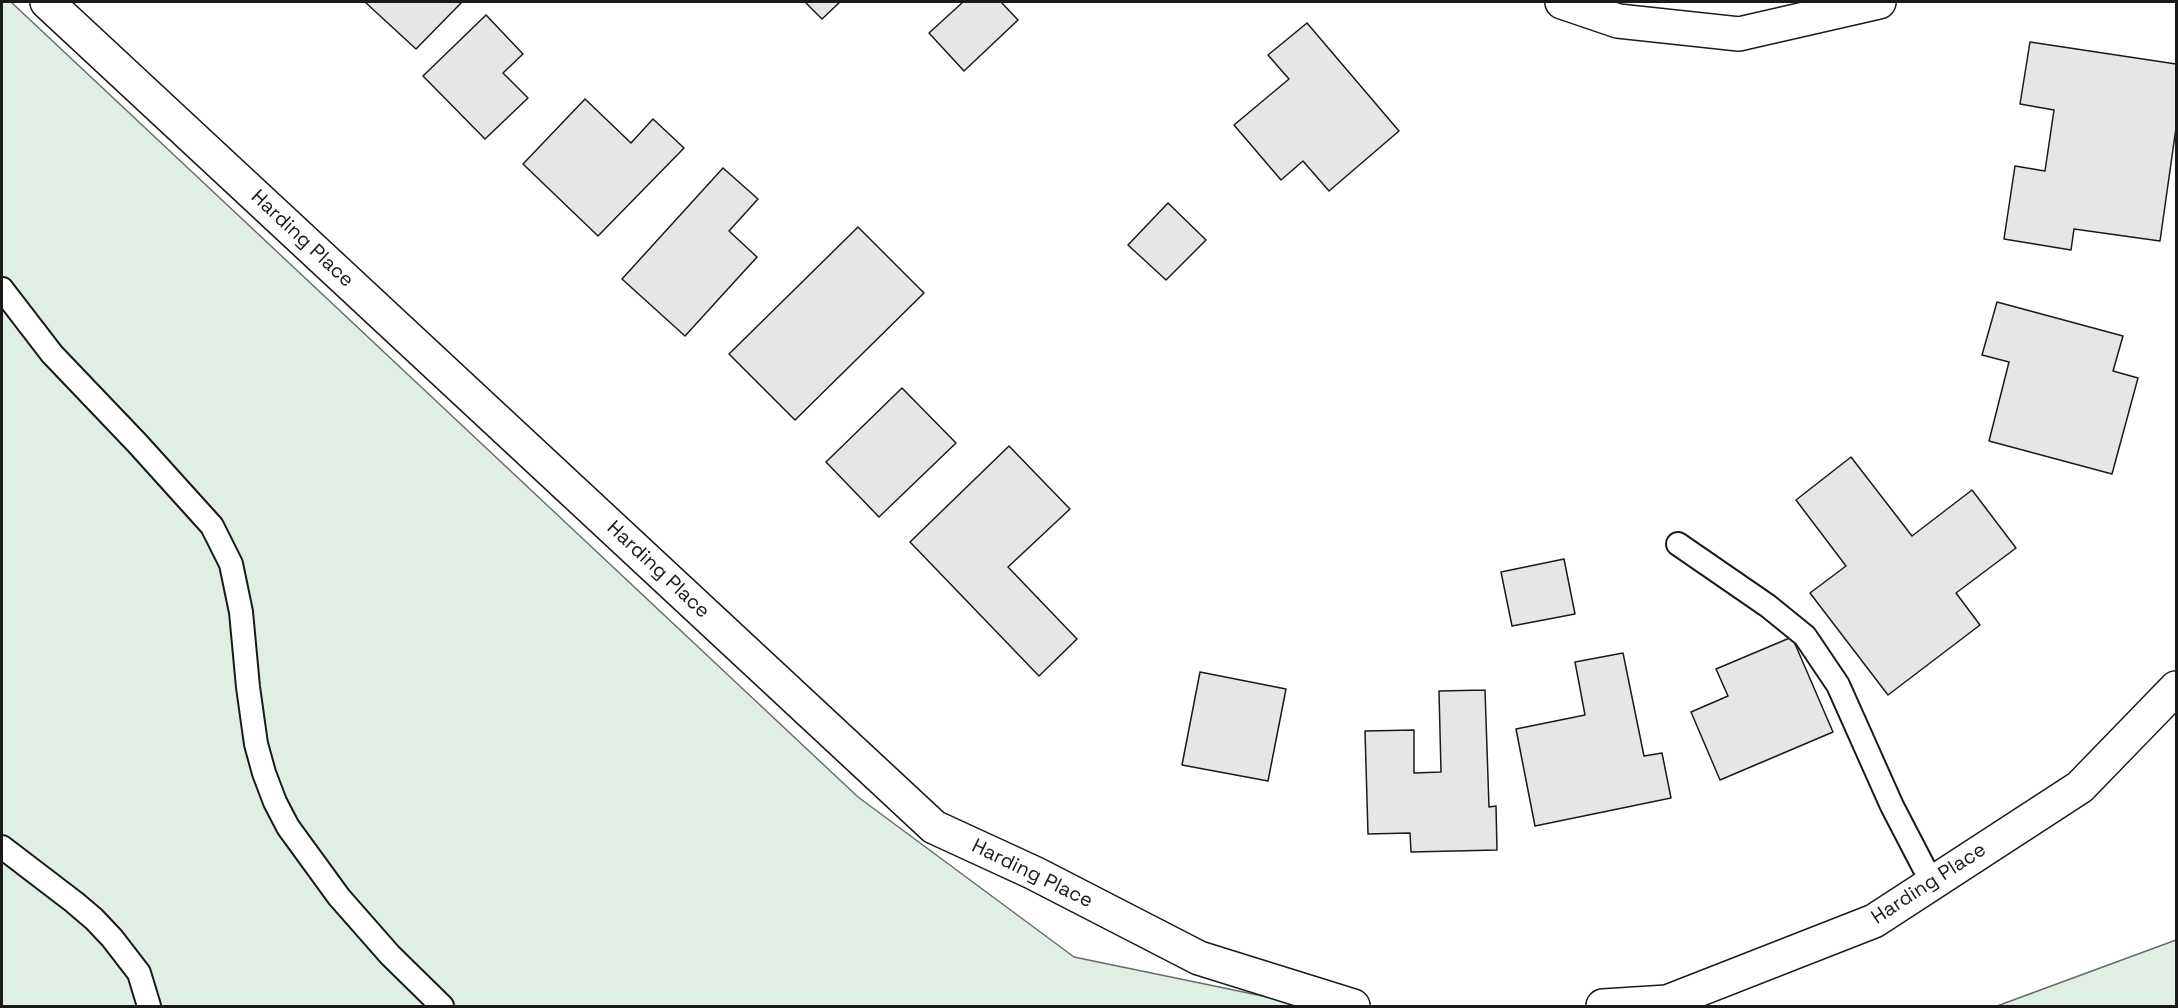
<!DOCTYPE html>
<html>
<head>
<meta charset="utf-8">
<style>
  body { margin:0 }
  #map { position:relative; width:2178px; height:1008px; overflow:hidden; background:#fff; font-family:"Space Grotesk",sans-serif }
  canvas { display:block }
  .frame { position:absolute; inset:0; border:3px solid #1a1a1a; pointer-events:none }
</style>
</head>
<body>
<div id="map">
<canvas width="2178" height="1008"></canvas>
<div class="frame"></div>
</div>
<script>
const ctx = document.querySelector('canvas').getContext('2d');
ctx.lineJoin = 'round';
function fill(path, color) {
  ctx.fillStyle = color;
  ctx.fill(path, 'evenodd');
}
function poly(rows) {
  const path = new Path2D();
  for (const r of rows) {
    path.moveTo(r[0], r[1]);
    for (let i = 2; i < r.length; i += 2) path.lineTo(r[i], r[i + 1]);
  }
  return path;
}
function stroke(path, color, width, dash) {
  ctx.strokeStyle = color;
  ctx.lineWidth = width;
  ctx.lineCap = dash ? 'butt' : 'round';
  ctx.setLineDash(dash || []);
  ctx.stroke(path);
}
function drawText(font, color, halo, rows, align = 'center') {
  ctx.font = font + ' "Space Grotesk",sans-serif';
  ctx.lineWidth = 4.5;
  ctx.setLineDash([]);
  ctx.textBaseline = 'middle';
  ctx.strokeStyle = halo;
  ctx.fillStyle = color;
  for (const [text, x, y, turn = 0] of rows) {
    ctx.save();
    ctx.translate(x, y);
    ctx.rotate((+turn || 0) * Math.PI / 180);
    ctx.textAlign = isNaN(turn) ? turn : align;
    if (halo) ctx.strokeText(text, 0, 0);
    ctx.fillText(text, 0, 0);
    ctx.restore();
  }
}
const green = poly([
  [2,2,11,2,858,797,1074,957,1311,1006,2,1006,2,2],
  [2176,940,2176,1006,1997,1006,2176,940]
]);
const building = poly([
  [365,2,462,2,416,49,365,2],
  [805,2,840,2,822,19,805,2],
  [963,2,1001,2,1018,20,964,71,929,33,963,2],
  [486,15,523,54,503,73,528,98,485,139,423,76,486,15],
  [1307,23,1399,131,1329,191,1303,161,1281,180,1234,125,1289,79,1268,55,1307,23],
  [2030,42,2176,64,2176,128,2160,241,2074,229,2071,250,2004,239,2015,166,2045,171,2054,110,2020,104,2030,42],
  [585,99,631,143,653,119,684,148,598,236,523,164,585,99],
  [723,168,758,199,729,231,757,257,685,336,622,279,723,168],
  [1168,203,1206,240,1166,280,1128,245,1168,203],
  [858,227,924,293,795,420,729,354,858,227],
  [1997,302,2123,336,2113,371,2138,378,2112,474,1989,441,2009,362,1982,355,1997,302],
  [902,388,956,443,879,517,826,462,902,388],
  [1009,446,1070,509,1008,567,1077,639,1039,676,910,542,1009,446],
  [1851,457,1912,536,1972,490,2016,548,1956,593,1980,625,1888,695,1810,593,1846,566,1796,500,1851,457],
  [1564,559,1575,614,1512,626,1501,572,1564,559],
  [1792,637,1833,732,1720,780,1691,712,1728,696,1716,669,1792,637],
  [1623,653,1644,756,1662,753,1671,798,1535,826,1516,729,1585,715,1575,662,1623,653],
  [1200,672,1286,689,1268,781,1182,765,1200,672],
  [1485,690,1489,807,1496,806,1497,850,1411,852,1410,833,1368,834,1365,731,1414,730,1414,773,1441,772,1439,691,1485,690]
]);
const service = poly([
  [2,289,52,354,137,443,212,526,231,564,241,612,248,687,256,744,264,773,275,802,288,827,339,897,390,955,442,1006],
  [1678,544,1768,606,1805,636,1838,685,1892,806,1932,883],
  [2,847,74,902,94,919,112,938,139,973,149,1006]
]);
const minor = poly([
  [1562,2,1618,21,1739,34,1879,2]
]);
const secondary = poly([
  [47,2,934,827,1034,873,1199,958,1353,1006],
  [1603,1006,1667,1002,1874,921,2080,787,2176,688]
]);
const streetNames = [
  ["Harding Place",302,239,43],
  ["Harding Place",658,570,43],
  ["Harding Place",1032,874,26],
  ["Harding Place",1929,884,-33]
];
fill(green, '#e0efe3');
stroke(green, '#6a6a6a', 1.5);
fill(building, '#e6e6e6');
stroke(building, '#1a1a1a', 1.5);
stroke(service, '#1a1a1a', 26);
stroke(minor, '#1a1a1a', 36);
stroke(secondary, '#1a1a1a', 36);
stroke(service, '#fff', 22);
stroke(minor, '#fff', 33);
stroke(secondary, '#fff', 33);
drawText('20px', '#1a1a1a', '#fff', streetNames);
</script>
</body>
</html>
